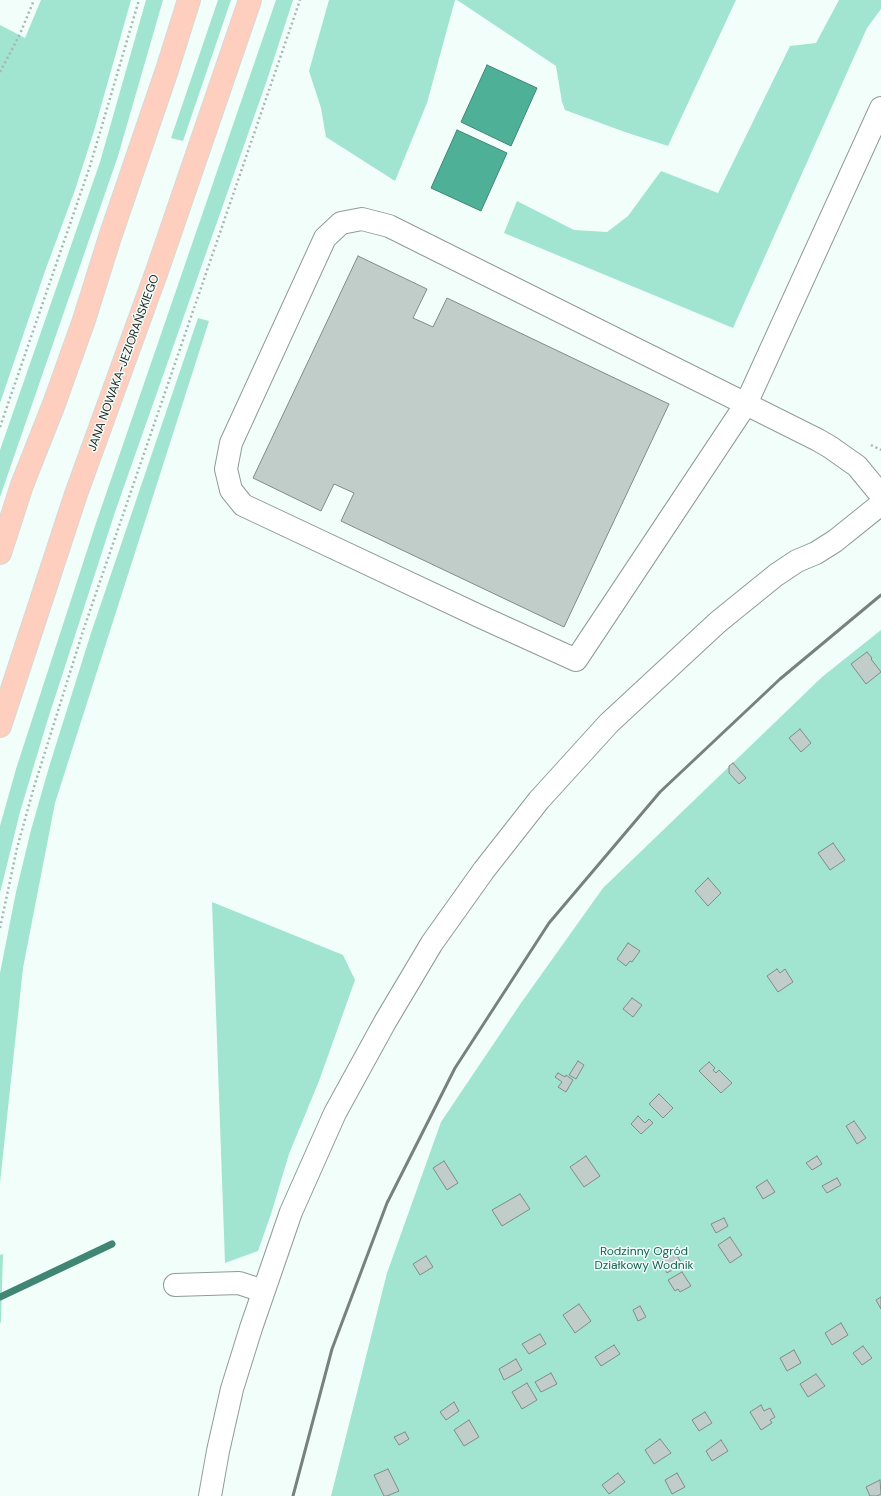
<!DOCTYPE html>
<html>
<head>
<meta charset="utf-8">
<style>
  body { margin:0 }
  canvas { display:block; background:#f2fefa }
</style>
</head>
<body>
<canvas width="881" height="1496"></canvas>
<script>
const ctx = document.querySelector('canvas').getContext('2d');
ctx.lineJoin = 'round';
function fill(path, color) {
  ctx.fillStyle = color;
  ctx.fill(path, 'evenodd');
}
function poly(rows) {
  const path = new Path2D();
  for (const r of rows) {
    path.moveTo(r[0], r[1]);
    for (let i = 2; i < r.length; i += 2) path.lineTo(r[i], r[i + 1]);
  }
  return path;
}
function stroke(path, color, width, dash) {
  ctx.strokeStyle = color;
  ctx.lineWidth = width;
  ctx.lineCap = dash ? 'butt' : 'round';
  ctx.setLineDash(dash || []);
  ctx.stroke(path);
}
function drawText(font, color, halo, rows, align = 'center') {
  ctx.font = font + ' "DM Sans",sans-serif';
  ctx.lineWidth = 3;
  ctx.setLineDash([]);
  ctx.textBaseline = 'middle';
  ctx.strokeStyle = halo;
  ctx.fillStyle = color;
  for (const [text, x, y, turn = 0] of rows) {
    ctx.save();
    ctx.translate(x, y);
    ctx.rotate((+turn || 0) * Math.PI / 180);
    ctx.textAlign = isNaN(turn) ? turn : align;
    if (halo) ctx.strokeText(text, 0, 0);
    ctx.fillText(text, 0, 0);
    ctx.restore();
  }
}
const green = poly([
  [41,0,131,0,94,131,75,190,45,271,0,403,0,25,25,38],
  [146,0,163,0,118,156,0,497,0,450,100,162],
  [218,0,231,0,183,141,171,138],
  [276,0,293,0,267,80,115,512,47,722,20,812,0,893,0,826,16,769,96,523],
  [329,0,455,0,427,103,395,181,326,137,321,108,309,71],
  [457,0,736,0,668,146,625,132,565,110,562,102,556,66],
  [839,0,881,0,881,9,867,28,733,328,504,233,517,201,574,230,607,232,628,216,661,171,718,193,790,46,816,43],
  [198,318,209,321,55,803,23,968,0,1183,0,973,16,892,31,830,49,767,91,633],
  [881,630,881,1496,331,1496,387,1273,441,1122,521,1003,603,888,822,677],
  [212,902,343,955,355,980,319,1081,289,1154,271,1214,258,1251,225,1263],
  [3,1254,1,1322,0,1323,0,1255]
]);
const water = poly([
  [487,65,537,88,511,146,461,122,487,65],
  [457,130,507,153,481,211,431,188,457,130]
]);
const stream = poly([
  [0,1297,112,1244]
]);
const building = poly([
  [358,256,427,289,413,318,433,327,447,298,669,404,564,627,341,521,354,493,334,484,321,511,253,478,358,256],
  [867,652,872,658,871,659,881,672,866,684,851,664,867,652],
  [800,729,811,743,801,752,789,738,800,729],
  [733,763,746,778,739,784,729,773,729,766,733,763],
  [833,843,845,860,830,870,818,853,833,843],
  [708,878,721,893,708,906,695,891,708,878],
  [628,943,640,951,632,962,630,961,626,966,617,959,628,943],
  [777,969,780,973,785,969,793,982,778,992,767,976,777,969],
  [632,998,642,1005,633,1017,623,1009,632,998],
  [578,1061,584,1065,576,1079,569,1075,578,1061],
  [709,1062,715,1068,713,1070,716,1073,719,1070,732,1083,721,1093,699,1071,709,1062],
  [558,1073,565,1077,566,1075,573,1080,566,1092,558,1087,562,1082,555,1077,558,1073],
  [659,1094,673,1108,663,1118,649,1104,659,1094],
  [638,1116,645,1123,649,1119,653,1123,641,1134,631,1124,638,1116],
  [854,1121,866,1138,857,1144,846,1126,854,1121],
  [586,1156,600,1176,584,1187,570,1167,586,1156],
  [817,1156,822,1164,812,1170,806,1163,817,1156],
  [444,1161,458,1183,447,1190,433,1168,444,1161],
  [837,1178,841,1185,827,1193,822,1186,837,1178],
  [767,1180,775,1192,763,1199,756,1187,767,1180],
  [520,1194,530,1209,502,1226,492,1210,520,1194],
  [724,1218,728,1226,716,1233,711,1224,724,1218],
  [730,1237,742,1255,730,1263,718,1245,730,1237],
  [675,1252,682,1264,667,1273,660,1261,675,1252],
  [426,1256,433,1267,420,1275,413,1264,426,1256],
  [682,1272,691,1286,680,1292,678,1289,675,1291,668,1280,682,1272],
  [881,1297,881,1309,876,1300,881,1297],
  [579,1304,591,1321,575,1333,563,1315,579,1304],
  [640,1306,646,1317,638,1321,633,1310,640,1306],
  [841,1323,848,1335,832,1345,825,1333,841,1323],
  [540,1334,546,1344,529,1354,522,1344,540,1334],
  [614,1345,620,1354,601,1366,595,1357,614,1345],
  [863,1346,872,1358,862,1365,853,1353,863,1346],
  [794,1350,801,1363,787,1371,780,1358,794,1350],
  [516,1359,522,1370,504,1380,499,1369,516,1359],
  [551,1373,557,1384,541,1392,535,1382,551,1373],
  [816,1374,825,1386,808,1397,800,1384,816,1374],
  [527,1383,537,1400,522,1409,512,1392,527,1383],
  [454,1402,459,1411,446,1420,440,1412,454,1402],
  [761,1405,764,1411,770,1408,775,1417,770,1420,772,1423,761,1430,750,1412,761,1405],
  [705,1412,712,1423,699,1431,692,1420,705,1412],
  [469,1420,479,1437,464,1446,454,1430,469,1420],
  [405,1432,409,1439,399,1445,394,1437,405,1432],
  [660,1439,671,1453,654,1464,645,1450,660,1439],
  [721,1440,728,1451,712,1461,706,1451,721,1440],
  [388,1469,399,1491,387,1496,384,1496,374,1475,388,1469],
  [618,1473,625,1482,609,1494,602,1485,618,1473],
  [677,1473,685,1487,672,1494,665,1480,677,1473],
  [880,1480,881,1494,877,1496,870,1496,866,1487,880,1480]
]);
const path = poly([
  [0,72,20,34,34,0],
  [0,427,90,166,139,0],
  [871,445,881,450],
  [0,928,17,848,34,787,84,628,300,0]
]);
const minor = poly([
  [881,108,746,404,576,660,479,616,243,505,231,490,226,469,231,443,325,238,341,223,362,219,389,226,746,404,818,440,830,447,857,466,881,495],
  [175,1285,239,1283,263,1291],
  [210,1496,218,1451,232,1389,251,1328,291,1212,335,1113,385,1022,432,943,484,870,539,800,609,723,718,622,776,575,797,561,816,553,835,541,881,504]
]);
const major = poly([
  [0,553,22,485,54,404,84,320,110,237,167,70,189,0],
  [0,726,76,494,157,271,250,0]
]);
const rail = poly([
  [293,1496,332,1349,387,1203,455,1068,549,923,660,792,780,679,881,595]
]);
const streetNames = [
  ["JANA NOWAKA-JEZIORAŃSKIEGO",124,363,-70]
];
const parkNames = [
  ["Rodzinny Ogród",644,1252],
  ["Działkowy Wodnik",644,1266]
];
fill(green, '#a1e5d1');
fill(water, '#4fb098');
stroke(water, '#418675', 1);
stroke(stream, '#418675', 7);
fill(building, '#c1cdc9');
stroke(building, '#808c88', 1);
stroke(minor, '#909b97', 24);
stroke(major, '#d7d8d7', 24);
stroke(path, '#aab4b1', 2.5, [2, 3]);
stroke(minor, '#fff', 22);
stroke(major, '#fecebe', 22);
stroke(rail, '#79817e', 3);
drawText('12px', '#1f2422', '#f2fefa', streetNames);
drawText('12px', '#136150', '#f2fefa', parkNames);
</script>
</body>
</html>
